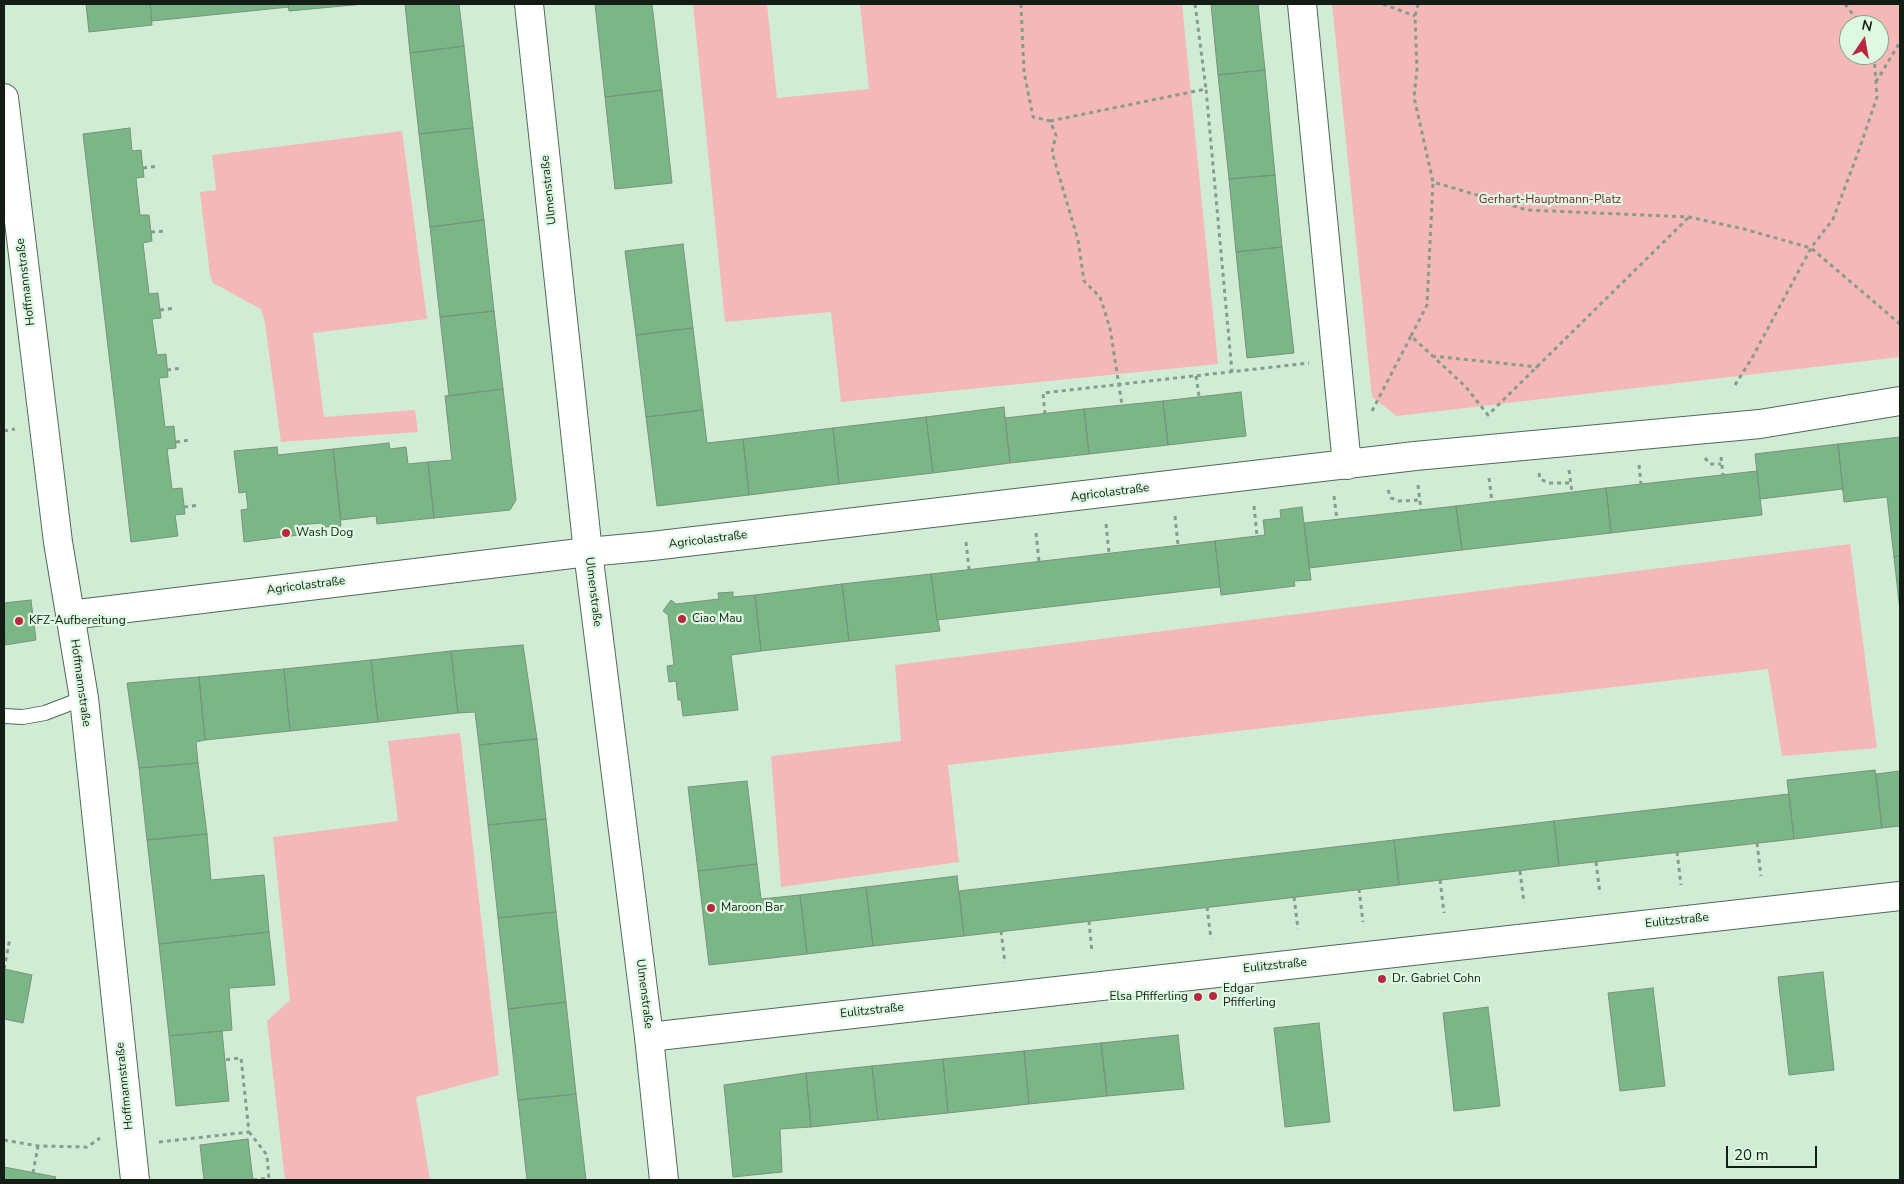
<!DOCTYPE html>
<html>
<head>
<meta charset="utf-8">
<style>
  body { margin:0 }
  #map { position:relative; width:1904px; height:1184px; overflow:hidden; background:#d1ecd5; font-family:"Nunito Sans",sans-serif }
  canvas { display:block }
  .frame { position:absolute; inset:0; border:5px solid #131d15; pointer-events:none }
  .north { position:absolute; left:1839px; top:15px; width:50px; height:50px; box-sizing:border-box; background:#def9e2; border:1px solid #8da190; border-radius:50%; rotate:12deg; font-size:14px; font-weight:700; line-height:20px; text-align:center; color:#131d15 }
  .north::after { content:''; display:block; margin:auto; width:18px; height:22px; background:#ba2840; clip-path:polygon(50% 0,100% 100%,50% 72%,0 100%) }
  .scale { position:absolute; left:1726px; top:1146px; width:91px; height:22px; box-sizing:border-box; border:2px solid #131d15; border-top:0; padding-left:6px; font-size:15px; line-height:18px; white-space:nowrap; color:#131d15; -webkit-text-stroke:4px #def9e2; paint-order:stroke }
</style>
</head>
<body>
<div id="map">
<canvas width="1904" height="1184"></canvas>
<div class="frame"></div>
<div class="north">N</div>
<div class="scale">20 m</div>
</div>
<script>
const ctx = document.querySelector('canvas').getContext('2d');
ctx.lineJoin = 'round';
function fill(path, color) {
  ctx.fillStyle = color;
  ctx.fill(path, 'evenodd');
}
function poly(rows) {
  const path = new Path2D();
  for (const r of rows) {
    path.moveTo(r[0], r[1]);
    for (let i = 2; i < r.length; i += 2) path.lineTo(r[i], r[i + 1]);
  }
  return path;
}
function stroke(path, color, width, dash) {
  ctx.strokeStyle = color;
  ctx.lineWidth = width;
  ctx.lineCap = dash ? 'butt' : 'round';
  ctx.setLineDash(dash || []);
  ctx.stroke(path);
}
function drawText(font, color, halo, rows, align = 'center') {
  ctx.font = font + ' "Nunito Sans",sans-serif';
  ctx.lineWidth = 4.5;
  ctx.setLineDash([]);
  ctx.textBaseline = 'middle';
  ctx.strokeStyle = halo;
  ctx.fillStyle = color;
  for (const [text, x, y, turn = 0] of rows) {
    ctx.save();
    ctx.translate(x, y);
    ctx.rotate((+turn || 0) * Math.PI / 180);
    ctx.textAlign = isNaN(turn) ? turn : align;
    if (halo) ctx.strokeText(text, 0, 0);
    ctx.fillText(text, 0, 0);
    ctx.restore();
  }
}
const green = poly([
  [693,4,767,4,777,98,869,89,860,4,1182,4,1218,364,841,402,831,312,725,322],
  [1332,4,1900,4,1900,357,1397,416,1372,397],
  [1849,25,1879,25,1879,55,1849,55],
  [402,131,427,319,313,333,324,417,415,410,418,432,281,442,265,323,261,309,213,283,210,275,200,192,216,190,212,155],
  [1850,544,1877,748,1782,756,1768,669,948,765,959,862,781,887,771,756,901,741,895,665],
  [460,733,499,1075,416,1097,430,1180,285,1180,267,1021,290,1000,273,837,398,821,388,741]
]);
const building = poly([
  [86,4,150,4,152,25,89,32,86,4],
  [150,4,288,4,289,7,152,21,150,4],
  [288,4,364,4,289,11,288,4],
  [405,4,459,4,464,46,410,53,405,4],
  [595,4,652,4,662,90,605,97,595,4],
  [1211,4,1258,4,1265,70,1218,75,1211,4],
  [464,46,473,128,419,134,410,53,464,46],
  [1265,70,1275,175,1229,179,1218,75,1265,70],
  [662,90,672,183,615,189,605,97,662,90],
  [130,128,132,151,141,150,142,160,144,177,136,178,140,215,149,215,151,232,152,241,143,243,149,294,158,293,159,302,161,318,152,319,157,355,166,354,168,377,159,378,165,427,174,426,176,448,167,449,172,489,182,488,185,514,175,515,178,536,131,542,83,134,130,128],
  [473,128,484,220,430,227,419,134,473,128],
  [1275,175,1282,247,1236,252,1229,179,1275,175],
  [484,220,494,311,440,317,430,227,484,220],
  [683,244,693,328,636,335,625,251,683,244],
  [1282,247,1294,353,1247,358,1236,252,1282,247],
  [494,311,503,389,449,396,440,317,494,311],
  [693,328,703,410,646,417,636,335,693,328],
  [503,389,516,500,510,510,434,518,428,462,452,460,445,396,503,389],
  [1241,392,1246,436,1168,445,1163,401,1241,392],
  [1163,401,1168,445,1089,454,1084,409,1163,401],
  [1004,407,1010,463,933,473,926,417,1004,407],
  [1084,409,1089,454,1010,463,1005,418,1084,409],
  [703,410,707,443,743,439,749,495,657,506,646,417,703,410],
  [926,417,933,473,839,484,833,428,926,417],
  [833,428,839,484,749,495,743,439,833,428],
  [1900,437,1900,556,1894,557,1887,497,1844,502,1838,444,1900,437],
  [389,443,390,449,406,447,408,464,428,462,434,518,377,524,376,516,341,520,333,449,389,443],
  [1838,444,1843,489,1760,499,1755,454,1838,444],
  [277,447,278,455,333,449,341,526,323,527,322,523,298,525,299,535,244,542,241,510,248,509,246,492,239,493,234,451,277,447],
  [1757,471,1762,515,1611,533,1606,488,1757,471],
  [1606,488,1611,533,1462,550,1456,506,1606,488],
  [1456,506,1462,550,1309,568,1304,523,1456,506],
  [1302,507,1311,580,1294,581,1295,586,1221,595,1215,541,1265,535,1263,520,1281,518,1280,510,1302,507],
  [1215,541,1220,587,937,620,931,574,1215,541],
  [1900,556,1900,611,1894,557,1900,556],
  [931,574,937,620,938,620,940,631,849,641,842,584,931,574],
  [842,584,849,641,761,651,755,595,842,584],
  [733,592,733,597,755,595,761,651,731,655,738,710,683,716,681,700,678,700,676,681,669,682,667,666,674,665,668,615,663,611,671,600,676,604,719,599,718,593,733,592],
  [31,600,36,640,5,645,4,603,31,600],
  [523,645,537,739,479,745,475,712,458,713,451,651,523,645],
  [451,651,458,713,378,722,371,660,451,651],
  [371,660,378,722,290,731,284,669,371,660],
  [284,669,290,731,205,740,199,677,284,669],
  [199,677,205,740,196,742,198,763,139,768,127,683,199,677],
  [537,739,546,819,488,825,479,745,537,739],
  [198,763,207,834,147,840,139,768,198,763],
  [1875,770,1882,828,1794,839,1787,780,1875,770],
  [1900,771,1900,826,1882,828,1876,774,1900,771],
  [747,781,757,864,698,871,688,787,747,781],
  [1789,794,1794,839,1559,866,1554,821,1789,794],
  [546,819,556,912,498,918,488,825,546,819],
  [1554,821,1559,866,1399,885,1394,840,1554,821],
  [207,834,211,880,264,875,269,932,159,944,147,840,207,834],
  [1394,840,1399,885,964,936,959,891,1394,840],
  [757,864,761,899,800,895,807,954,709,965,698,871,757,864],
  [957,876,964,936,873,946,866,887,957,876],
  [866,887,873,946,807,954,800,895,866,887],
  [556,912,566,1002,508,1009,498,918,556,912],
  [269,932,275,985,229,988,232,1030,169,1036,159,944,269,932],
  [4,969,32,975,23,1023,4,1019,4,969],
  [1823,972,1834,1070,1789,1075,1778,977,1823,972],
  [1653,988,1665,1086,1620,1091,1608,993,1653,988],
  [566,1002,576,1094,518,1100,508,1009,566,1002],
  [1488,1007,1500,1106,1454,1111,1443,1013,1488,1007],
  [1319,1023,1330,1122,1285,1127,1274,1028,1319,1023],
  [222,1031,229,1101,176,1106,169,1036,222,1031],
  [1178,1035,1184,1089,1107,1096,1101,1043,1178,1035],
  [1101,1043,1107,1096,1029,1104,1024,1051,1101,1043],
  [1024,1051,1029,1104,948,1113,943,1059,1024,1051],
  [943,1059,948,1113,878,1120,872,1066,943,1059],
  [872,1066,878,1120,811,1127,806,1073,872,1066],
  [806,1073,811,1127,780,1129,782,1172,733,1177,724,1085,806,1073],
  [576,1094,586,1180,527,1180,518,1100,576,1094],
  [248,1139,253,1180,204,1180,200,1145,248,1139],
  [4,1167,56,1177,55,1180,4,1180,4,1167]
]);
const path = poly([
  [1021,4,1024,72,1033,117,1050,121,1056,135,1052,152,1078,240,1084,281,1100,297,1110,328,1122,405],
  [1195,4,1206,89],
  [1383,4,1415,16],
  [1418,4,1415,16,1417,69,1414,97,1433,182,1527,210,1689,217,1744,229,1811,248,1900,324],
  [1845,4,1861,25],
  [1876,82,1900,42],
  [1050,121,1206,89,1232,372],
  [143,168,159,166],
  [151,232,166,231],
  [160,310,175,308],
  [1411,336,1427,305,1433,182],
  [1432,356,1538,367],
  [167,370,182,368],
  [1196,376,1199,396],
  [1735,385,1752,358,1811,248,1833,219,1859,150,1877,97,1874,55],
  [1372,411,1411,336,1465,386,1488,415,1689,217],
  [1045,414,1043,393,1309,363],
  [4,431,15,429],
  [176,442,190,440],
  [1721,457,1723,475],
  [1705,458,1710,464,1721,464],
  [1639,465,1641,484],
  [1569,470,1572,492],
  [1539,473,1540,479,1549,483,1571,483],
  [1489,478,1492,502],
  [1418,485,1421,510],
  [1388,490,1391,498,1399,501,1420,500],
  [1334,496,1337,520],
  [1254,506,1257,536],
  [184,507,199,505],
  [1175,516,1178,545],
  [1106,524,1109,553],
  [1036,533,1039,561],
  [966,542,969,569],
  [1757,843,1761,876],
  [1677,852,1681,885],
  [1596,862,1600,894],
  [1520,871,1524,903],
  [1440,880,1444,913],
  [1359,889,1363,922],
  [1294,897,1298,929],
  [1207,907,1211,939],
  [1089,921,1092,953],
  [1001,931,1005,963],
  [4,969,10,938],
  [249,1132,267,1155,269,1180],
  [4,1140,38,1146,87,1147,100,1138],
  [159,1142,249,1132,241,1058,224,1060],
  [33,1173,38,1146],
  [253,1180,269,1178]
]);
const service = poly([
  [4,716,23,717,45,713,84,698]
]);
const minor = poly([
  [1302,4,1347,465],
  [4,98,58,542,84,698,135,1180],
  [70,615,588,552,652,546,1415,456,1760,424,1900,401],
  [649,1037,1900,896]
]);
const tertiary = poly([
  [529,4,588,552,649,1037,664,1180]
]);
const markers = [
  [286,533,5,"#ba2840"],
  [682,619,5,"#ba2840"],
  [19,621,5,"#ba2840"],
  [711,908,5,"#ba2840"],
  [1382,979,5,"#ba2840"],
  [1213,996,5,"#ba2840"],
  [1198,997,5,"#ba2840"]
];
const streetNames = [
  ["Ulmenstraße",549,190,-96],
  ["Hoffmannstraße",26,282,-97],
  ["Agricolastraße",1110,493,-7],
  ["Agricolastraße",708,540,-7],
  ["Agricolastraße",306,586,-7],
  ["Ulmenstraße",593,592,83],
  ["Hoffmannstraße",80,683,82],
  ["Eulitzstraße",1677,921,-6],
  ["Eulitzstraße",1275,966,-6],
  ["Ulmenstraße",644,994,83],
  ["Eulitzstraße",872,1011,-6],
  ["Hoffmannstraße",125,1086,-96]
];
const parkNames = [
  ["Gerhart-Hauptmann-Platz",1550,200]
];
const poiNames = [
  ["Wash Dog",296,533],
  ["Ciao Mau",692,619],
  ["KFZ-Aufbereitung",29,621],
  ["Maroon Bar",721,908],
  ["Dr. Gabriel Cohn",1392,979],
  ["Edgar",1223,989],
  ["Pfifferling",1223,1003],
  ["Elsa Pfifferling",1188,997,"right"]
];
fill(green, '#f5b8b9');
fill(building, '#7bb786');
stroke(building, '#79927c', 1);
stroke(service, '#516955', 16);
stroke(minor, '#516955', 30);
stroke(tertiary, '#516955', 30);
stroke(path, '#889c8b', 3, [4, 4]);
stroke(service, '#fff', 14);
stroke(minor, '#fff', 28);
stroke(tertiary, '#fff', 28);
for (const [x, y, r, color] of markers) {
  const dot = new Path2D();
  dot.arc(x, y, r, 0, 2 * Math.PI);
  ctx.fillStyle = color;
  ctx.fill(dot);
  stroke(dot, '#def9e2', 2);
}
drawText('12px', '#131d15', '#def9e2', streetNames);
drawText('12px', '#791f2b', '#def9e2', parkNames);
drawText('12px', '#131d15', '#def9e2', poiNames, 'left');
</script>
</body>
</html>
